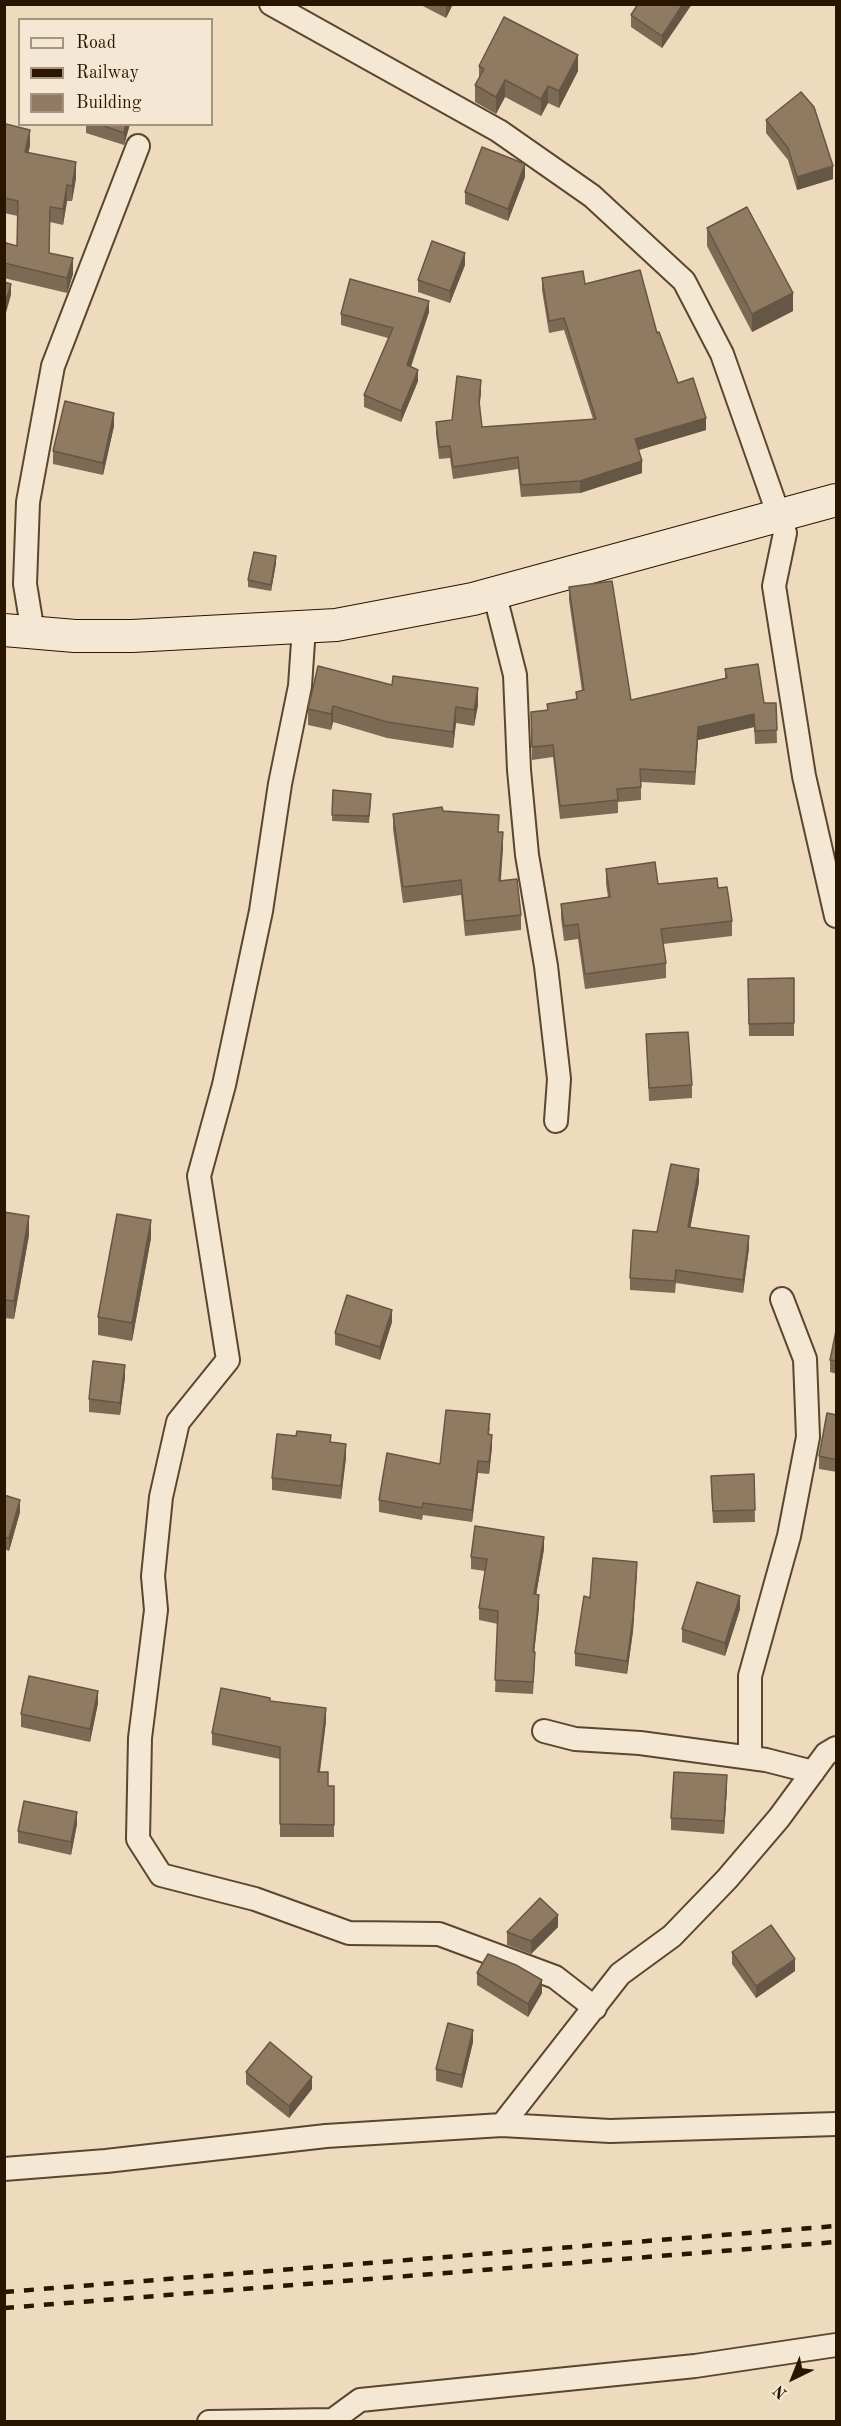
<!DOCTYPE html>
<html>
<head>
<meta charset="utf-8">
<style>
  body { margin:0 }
  #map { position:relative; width:841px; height:2426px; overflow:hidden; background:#eedabd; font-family:"Old Standard TT",serif }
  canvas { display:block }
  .frame { position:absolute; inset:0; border:6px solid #2a1500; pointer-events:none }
  .legend { position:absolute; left:18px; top:18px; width:195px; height:108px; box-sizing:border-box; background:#f4e7d4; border:2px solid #a3937f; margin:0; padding:8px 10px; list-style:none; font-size:18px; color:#2a1500 }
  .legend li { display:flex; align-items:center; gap:12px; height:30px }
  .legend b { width:30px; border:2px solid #a3937f }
  .north { position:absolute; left:763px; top:2348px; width:60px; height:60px; -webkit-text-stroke:4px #f4e7d4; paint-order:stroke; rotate:223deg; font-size:16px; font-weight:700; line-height:24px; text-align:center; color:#2a1500 }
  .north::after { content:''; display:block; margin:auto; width:21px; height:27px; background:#2a1500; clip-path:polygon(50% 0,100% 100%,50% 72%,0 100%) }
</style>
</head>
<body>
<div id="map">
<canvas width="841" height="2426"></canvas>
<div class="frame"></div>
<ul class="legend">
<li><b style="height:8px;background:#f4e7d4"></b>Road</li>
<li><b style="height:8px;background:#2a1500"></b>Railway</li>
<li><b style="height:16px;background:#907b62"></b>Building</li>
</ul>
<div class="north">N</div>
</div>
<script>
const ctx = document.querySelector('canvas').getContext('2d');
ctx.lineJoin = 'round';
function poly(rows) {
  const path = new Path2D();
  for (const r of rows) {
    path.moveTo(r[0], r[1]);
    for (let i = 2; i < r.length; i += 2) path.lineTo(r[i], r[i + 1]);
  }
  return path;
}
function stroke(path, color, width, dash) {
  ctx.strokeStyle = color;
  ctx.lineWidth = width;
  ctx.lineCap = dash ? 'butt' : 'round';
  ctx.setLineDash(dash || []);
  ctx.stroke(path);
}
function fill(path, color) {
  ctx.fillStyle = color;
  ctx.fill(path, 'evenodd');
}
const street = poly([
  [271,4,499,131,592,196,684,281,722,354,785,533,774,586,804,776,836,916],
  [494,592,515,675,519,770,527,855,546,966,559,1079,556,1121],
  [304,627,300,686,280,784,261,911,224,1085,199,1176,228,1360,178,1422,161,1497,153,1576,156,1610,140,1738,138,1839,161,1875,255,1899,349,1933,439,1934,555,1977,595,2008],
  [33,633,25,584,28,502,53,366,138,146],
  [544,1731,575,1739,640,1743,766,1760,813,1772],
  [750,1758,750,1676,789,1536,808,1437,805,1359,782,1299],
  [502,2125,620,1974,672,1936,727,1879,779,1818,826,1754,836,1748],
  [4,2169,106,2161,326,2136,502,2125,610,2131,836,2124],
  [209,2422,330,2420],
  [330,2422,360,2400,695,2366,836,2345]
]);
const secondary = poly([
  [4,630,75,636,132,636,336,625,473,599,836,500]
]);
const rail = poly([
  [4,2292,836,2226],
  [4,2308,836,2242]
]);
const wall = poly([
  [419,4,453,4,446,18],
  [692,4,662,48,631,27,631,15],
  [479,66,578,71,559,108,548,103,541,116,505,97,496,114,475,102,475,85,479,78],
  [766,120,833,179,797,190,788,160,766,133],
  [86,124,130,124,124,145,86,133],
  [4,131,30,146,28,153,76,178,72,201,67,201,63,225,50,222,49,253,73,274,67,293,4,278,4,263,17,246,18,216,4,213],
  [525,177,508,221,465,204,465,192],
  [707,228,793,311,752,332,707,246],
  [465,265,450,303,418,292,418,280],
  [542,278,585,284,657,333,678,383,706,430,639,450,642,473,580,493,521,497,518,469,453,479,450,458,439,459,436,434,436,422,452,420,481,392,479,407,482,427,593,419,564,330,549,333,542,290],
  [429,312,411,367,418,381,401,422,364,407,364,395,388,338,341,325,341,314],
  [114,426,103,475,53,464,53,451],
  [276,563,271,591,248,587,248,580],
  [569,587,631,700,725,678,725,669,764,703,776,703,777,743,755,744,754,727,698,740,695,785,641,782,641,800,618,802,618,813,560,819,553,757,532,760,531,712,547,710,547,704,576,699,576,692,582,691,569,600],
  [392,685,478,705,474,726,456,723,453,748,387,738,333,722,331,730,308,725,308,709],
  [333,790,371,801,369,823,332,821],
  [443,811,503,847,501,881,521,915,521,930,465,936,461,895,403,903,393,829,393,814],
  [606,869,658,884,718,888,732,921,732,936,663,944,666,963,666,978,585,989,578,939,564,941,561,918,561,904,608,897,606,884],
  [794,978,794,1036,749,1036,748,979],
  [646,1034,692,1085,692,1098,649,1101],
  [699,1182,690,1228,749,1248,743,1293,676,1283,675,1293,630,1290,630,1278,657,1232],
  [4,1212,29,1235,14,1319,4,1318],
  [151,1238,132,1341,98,1335,98,1317],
  [392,1322,380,1360,335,1345,335,1333],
  [837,1326,837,1374,830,1372,830,1360],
  [125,1377,120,1415,89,1412,89,1399],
  [837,1415,837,1472,819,1469,819,1456],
  [490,1427,489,1434,492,1447,489,1474,478,1473,472,1522,423,1515,422,1520,379,1512,379,1500,440,1464],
  [331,1442,346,1457,341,1499,272,1490,272,1478],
  [754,1474,755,1522,713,1523,711,1488],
  [4,1495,20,1512,9,1551,4,1549],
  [544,1549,536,1595,539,1608,534,1652,535,1664,533,1694,495,1692,498,1624,479,1620,479,1608,485,1571,471,1569,471,1557],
  [637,1575,633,1631,627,1674,575,1666,575,1653],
  [740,1609,725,1656,682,1642,682,1629],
  [270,1701,326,1721,320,1772,328,1786,334,1786,334,1837,280,1837,280,1759,212,1745,212,1733],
  [98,1703,90,1742,21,1727,21,1714],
  [727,1787,724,1834,671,1830,671,1818],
  [77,1824,71,1855,18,1843,18,1831],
  [558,1927,531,1954,507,1945,507,1932],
  [732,1952,795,1971,756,1998,732,1964],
  [477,1973,542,1993,528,2017,477,1985],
  [473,2042,462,2088,436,2081,436,2069],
  [246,2072,312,2089,289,2118,246,2084]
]);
const shadedWall = poly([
  [447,4,453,4,446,18,446,6],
  [683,4,692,4,662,48,662,36],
  [578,55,578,71,559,108,559,91],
  [505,80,505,97,496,114,496,97],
  [548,86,548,103,541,116,541,99],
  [126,124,130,124,124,145,124,133],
  [30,130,30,146,25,167,25,152],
  [76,162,76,178,72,201,72,186],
  [525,164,525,177,508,221,508,209],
  [833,166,833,179,797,190,797,177],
  [67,185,67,201,63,225,63,209],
  [465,253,465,265,450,303,450,291],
  [73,258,73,274,67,293,67,278],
  [11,284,11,295,4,320,4,308],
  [793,293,793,311,752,332,752,314],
  [429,301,429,312,407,377,407,365],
  [418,370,418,381,401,422,401,411],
  [481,380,481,392,479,413,479,401],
  [114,413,114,426,103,475,103,463],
  [706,418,706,430,635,451,635,439],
  [642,461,642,473,580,493,580,481],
  [276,556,276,563,271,591,271,585],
  [478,688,478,705,474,726,474,710],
  [333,706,333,722,331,730,331,714],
  [456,707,456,723,453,748,453,732],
  [754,714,754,727,698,740,695,785,698,727],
  [503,832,503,847,499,896,499,881],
  [699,1169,699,1182,688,1240,688,1227],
  [29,1216,29,1235,14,1319,14,1301],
  [151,1220,151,1238,132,1341,132,1323],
  [749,1236,749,1248,743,1293,743,1280],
  [392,1310,392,1322,380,1360,380,1347],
  [125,1365,125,1377,120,1415,120,1403],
  [492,1435,492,1447,489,1474,489,1462],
  [346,1444,346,1457,341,1499,341,1486],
  [478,1461,478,1473,472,1522,472,1510],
  [20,1500,20,1512,9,1551,9,1538],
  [544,1537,544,1549,534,1607,534,1594],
  [637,1562,633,1631,627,1674,627,1661],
  [539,1595,539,1608,533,1664,533,1652],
  [740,1596,740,1609,725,1656,725,1643],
  [98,1691,98,1703,90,1742,90,1729],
  [326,1708,326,1721,318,1784,318,1772],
  [727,1775,727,1787,724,1834,724,1821],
  [77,1812,77,1824,71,1855,71,1842],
  [558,1915,558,1927,531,1954,531,1941],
  [795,1959,795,1971,756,1998,756,1986],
  [542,1980,542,1993,528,2017,528,2004],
  [473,2030,473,2042,462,2088,462,2075],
  [312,2077,312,2089,289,2118,289,2106]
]);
const building = poly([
  [638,4,683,4,662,36,631,15,638,4],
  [504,17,578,55,559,91,548,86,541,99,505,80,496,97,475,85,484,69,479,66,504,17],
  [801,92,814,107,833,166,797,177,788,148,766,120,801,92],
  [6,124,30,130,25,152,76,162,72,186,67,185,63,209,50,207,49,253,73,258,67,278,4,263,4,249,6,243,17,246,18,201,4,198,4,131,6,124],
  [98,124,126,124,124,133,98,124],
  [482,147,525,164,508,209,465,192,482,147],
  [747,207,793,293,752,314,707,228,747,207],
  [432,241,465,253,450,291,418,280,432,241],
  [640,270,657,333,659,332,678,383,693,378,706,418,635,439,642,461,580,481,521,485,518,457,453,467,450,446,439,447,436,422,452,420,457,376,481,380,479,401,482,427,596,419,564,318,549,321,542,278,583,271,585,284,640,270],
  [350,279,429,301,407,365,418,370,401,411,364,395,393,328,341,314,350,279],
  [4,282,11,284,4,308,4,282],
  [65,401,114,413,103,463,53,451,65,401],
  [254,552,276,556,271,585,248,580,254,552],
  [612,581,631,700,727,678,725,669,758,664,764,703,776,703,777,730,755,731,754,714,698,727,695,772,640,769,641,787,617,789,618,800,560,806,553,745,532,747,531,712,548,710,547,704,577,699,576,692,584,690,569,587,612,581],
  [318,666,392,685,393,676,478,688,474,710,456,707,453,732,387,722,333,706,331,714,308,709,318,666],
  [333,790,371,794,369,816,332,815,333,790],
  [442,807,443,811,499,815,498,832,503,832,499,881,517,879,521,915,465,921,461,880,403,887,393,814,442,807],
  [655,862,658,884,717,878,718,888,727,887,732,921,661,929,666,963,585,974,578,924,564,926,561,904,610,897,606,869,655,862],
  [794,978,794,1023,749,1024,748,979,794,978],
  [688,1032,692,1085,649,1088,646,1034,688,1032],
  [671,1164,699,1169,688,1227,749,1236,743,1280,676,1270,675,1281,630,1278,633,1230,657,1232,671,1164],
  [4,1212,29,1216,14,1301,4,1300,4,1212],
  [117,1214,151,1220,132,1323,98,1317,117,1214],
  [347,1295,392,1310,380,1347,335,1333,347,1295],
  [837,1326,837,1361,830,1360,837,1326],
  [93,1361,125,1365,120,1403,89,1399,93,1361],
  [446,1410,490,1414,488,1434,492,1435,489,1462,478,1461,472,1510,423,1503,422,1508,379,1500,387,1453,440,1464,446,1410],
  [827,1413,837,1415,837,1460,819,1456,827,1413],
  [297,1431,331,1435,330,1442,346,1444,341,1486,272,1478,277,1434,296,1436,297,1431],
  [754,1474,755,1510,713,1511,711,1476,754,1474],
  [4,1495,20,1500,9,1538,4,1537,4,1495],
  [475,1526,544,1537,534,1594,539,1595,533,1652,535,1652,533,1682,495,1680,498,1611,479,1608,487,1559,471,1557,475,1526],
  [593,1558,637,1562,633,1618,627,1661,575,1653,584,1596,590,1598,593,1558],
  [697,1582,740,1596,725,1643,682,1629,697,1582],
  [29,1676,98,1691,90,1729,21,1714,29,1676],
  [221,1688,270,1698,270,1701,326,1708,318,1772,328,1772,328,1786,334,1786,334,1825,280,1824,280,1747,212,1733,221,1688],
  [674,1772,727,1775,724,1821,671,1818,674,1772],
  [24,1801,77,1812,71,1842,18,1831,24,1801],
  [540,1898,558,1915,531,1941,507,1932,540,1898],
  [771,1925,795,1959,756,1986,732,1952,771,1925],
  [488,1954,516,1965,542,1980,528,2004,477,1973,488,1954],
  [448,2023,473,2030,462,2075,436,2069,448,2023],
  [270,2042,312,2077,289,2106,246,2072,270,2042]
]);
stroke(street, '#5b462f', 26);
stroke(secondary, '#2a1500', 34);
stroke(street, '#f4e7d4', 22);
stroke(secondary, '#f4e7d4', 32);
stroke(rail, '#2a1500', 4.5, [10, 10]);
fill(wall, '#7c6a54');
fill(shadedWall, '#655645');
fill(building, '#907b62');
stroke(building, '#655645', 1.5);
</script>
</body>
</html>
